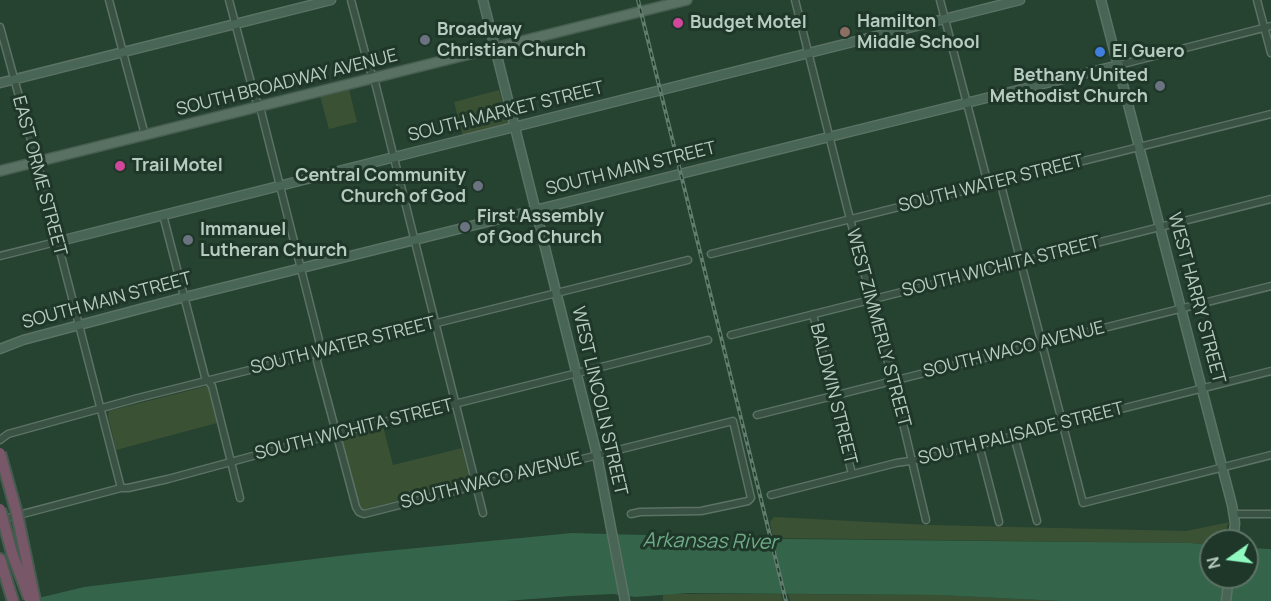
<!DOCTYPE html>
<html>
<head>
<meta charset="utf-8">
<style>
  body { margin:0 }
  #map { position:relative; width:1271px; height:601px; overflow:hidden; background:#264231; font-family:Manrope,sans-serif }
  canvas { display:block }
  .north { position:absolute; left:1199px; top:529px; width:60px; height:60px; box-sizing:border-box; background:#1f3729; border:2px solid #5c7365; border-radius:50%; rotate:256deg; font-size:16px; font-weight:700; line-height:24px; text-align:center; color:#b7ccc0 }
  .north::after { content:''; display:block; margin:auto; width:21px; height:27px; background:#8ff9bf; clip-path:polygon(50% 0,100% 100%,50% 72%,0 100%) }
</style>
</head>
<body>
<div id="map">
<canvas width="1271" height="601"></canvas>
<div class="north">N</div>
</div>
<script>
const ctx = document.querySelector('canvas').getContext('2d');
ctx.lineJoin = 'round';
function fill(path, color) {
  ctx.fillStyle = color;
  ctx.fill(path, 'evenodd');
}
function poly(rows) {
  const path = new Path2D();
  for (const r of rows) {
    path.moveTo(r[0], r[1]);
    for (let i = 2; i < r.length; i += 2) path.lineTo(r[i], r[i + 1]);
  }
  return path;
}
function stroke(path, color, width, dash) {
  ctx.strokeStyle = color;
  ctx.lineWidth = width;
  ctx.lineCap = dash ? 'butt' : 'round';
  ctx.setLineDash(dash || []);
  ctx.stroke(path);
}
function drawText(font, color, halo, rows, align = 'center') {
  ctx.font = font + ' Manrope,sans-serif';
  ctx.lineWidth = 6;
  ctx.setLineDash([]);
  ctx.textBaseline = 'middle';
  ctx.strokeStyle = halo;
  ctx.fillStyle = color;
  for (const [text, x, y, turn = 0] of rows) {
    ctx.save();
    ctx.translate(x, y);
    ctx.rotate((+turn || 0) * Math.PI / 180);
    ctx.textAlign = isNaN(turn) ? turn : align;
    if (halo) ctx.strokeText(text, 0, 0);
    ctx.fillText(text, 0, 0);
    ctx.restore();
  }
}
const green = poly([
  [349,89,357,122,329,129,320,96],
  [499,90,508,122,507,124,463,136,454,102],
  [207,386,209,389,217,423,116,450,108,416,109,411],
  [383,426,393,465,462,448,470,481,469,483,365,509,360,508,340,439,342,437],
  [774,517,929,525,1186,531,1230,522,1227,525,1225,541,1211,541,1211,545,1190,543,773,538,770,522],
  [663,594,781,594,783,601,663,601],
  [788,594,939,595,1060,601,790,601]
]);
const water = poly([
  [572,533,788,539,1190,543,1211,545,1211,577,1247,577,1247,548,1271,549,1271,601,1060,601,939,595,688,593,635,597,613,594,571,596,506,601,26,601,84,587,355,554]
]);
const street = poly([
  [109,0,145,135],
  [229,0,255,98,260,107,320,344,317,361,356,507,359,512,364,514,733,421,751,498,748,501,701,511,640,512,631,514],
  [351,0,369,68,374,78,386,126,483,513],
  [795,0,850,219,893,381,926,520],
  [940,0,988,184],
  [1257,0,1271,53],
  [0,27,37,162,121,488],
  [1119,65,1271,26],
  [1000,181,1083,503,1271,455],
  [163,215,205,377,212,386,240,498],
  [711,254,1271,114],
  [0,256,56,242],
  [813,314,852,474],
  [731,335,1271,199],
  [757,415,1271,286],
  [1014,436,1037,521],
  [0,440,8,434,138,398,688,260],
  [979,445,999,522],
  [771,495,896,463,923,459,1271,371],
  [1234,514,1271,514],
  [0,520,121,488,128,488,168,479,308,441,708,340]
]);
const secondary = poly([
  [483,0,597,455,625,601],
  [1101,0,1232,505,1235,523,1233,541],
  [0,83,331,0],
  [56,242,1020,0],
  [0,349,23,340,185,297,1119,65],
  [1226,601,1229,577]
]);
const primary = poly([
  [0,171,687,0]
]);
const highway = poly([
  [0,559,13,601]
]);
const rail = poly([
  [638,0,786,601]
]);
const highwayBridge = poly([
  [0,453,17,514,35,601],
  [0,509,12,553,29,598]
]);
const markers = [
  [678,23,6,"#d1479c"],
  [845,32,6,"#8d6e63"],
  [425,40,6,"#6b7280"],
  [1100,52,6,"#3f7fe0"],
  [1160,86,6,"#6b7280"],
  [120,166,6,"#d1479c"],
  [478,186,6,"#6b7280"],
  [465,227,6,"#6b7280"],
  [188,240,6,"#6b7280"]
];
const poiNames = [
  ["Hamilton",857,22],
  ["Middle School",857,43],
  ["Budget Motel",690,23],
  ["Broadway",437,30],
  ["Christian Church",437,51],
  ["El Guero",1112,52],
  ["Bethany United",1148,76,"right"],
  ["Methodist Church",1148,97,"right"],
  ["Trail Motel",132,166],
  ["Central Community",466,176,"right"],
  ["Church of God",466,197,"right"],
  ["First Assembly",477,217],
  ["of God Church",477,238],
  ["Immanuel",200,230],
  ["Lutheran Church",200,251]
];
const streetNames = [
  ["SOUTH BROADWAY AVENUE",287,83,-14],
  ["SOUTH MARKET STREET",506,112,-14],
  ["SOUTH MAIN STREET",631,169,-14],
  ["EAST ORME STREET",39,176,75],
  ["SOUTH WATER STREET",991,184,-14],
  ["SOUTH WICHITA STREET",1001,267,-14],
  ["WEST HARRY STREET",1196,298,75],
  ["SOUTH MAIN STREET",107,301,-15],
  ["WEST ZIMMERLY STREET",878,328,75],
  ["SOUTH WATER STREET",343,346,-14],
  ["SOUTH WACO AVENUE",1014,350,-14],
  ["BALDWIN STREET",833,394,76],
  ["WEST LINCOLN STREET",599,401,77],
  ["SOUTH WICHITA STREET",354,430,-14],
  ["SOUTH PALISADE STREET",1021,434,-14],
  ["SOUTH WACO AVENUE",491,481,-14]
];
const waterNames = [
  ["Arkansas River",710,542,1]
];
fill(green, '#3b5133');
fill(water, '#346449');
stroke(street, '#5b7265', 9);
stroke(secondary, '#5b7265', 11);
stroke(primary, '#475e50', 12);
stroke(highway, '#455c4f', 14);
stroke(street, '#3a5244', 6);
stroke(secondary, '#486555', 8);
stroke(primary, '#587163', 9);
stroke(highway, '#785769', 10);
stroke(rail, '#607c6c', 4);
stroke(rail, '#1f3729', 1.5, [4.5]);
stroke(highwayBridge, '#455c4f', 14, []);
stroke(highwayBridge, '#785769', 10);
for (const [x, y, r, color] of markers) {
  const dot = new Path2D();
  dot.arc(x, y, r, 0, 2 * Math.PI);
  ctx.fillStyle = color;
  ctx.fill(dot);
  stroke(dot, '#1f3729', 2);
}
drawText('bold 18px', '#b7ccc0', '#1f3729', poiNames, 'left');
drawText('18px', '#b7ccc0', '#1f3729', streetNames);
drawText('italic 20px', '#70ab88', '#1f3729', waterNames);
</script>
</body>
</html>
